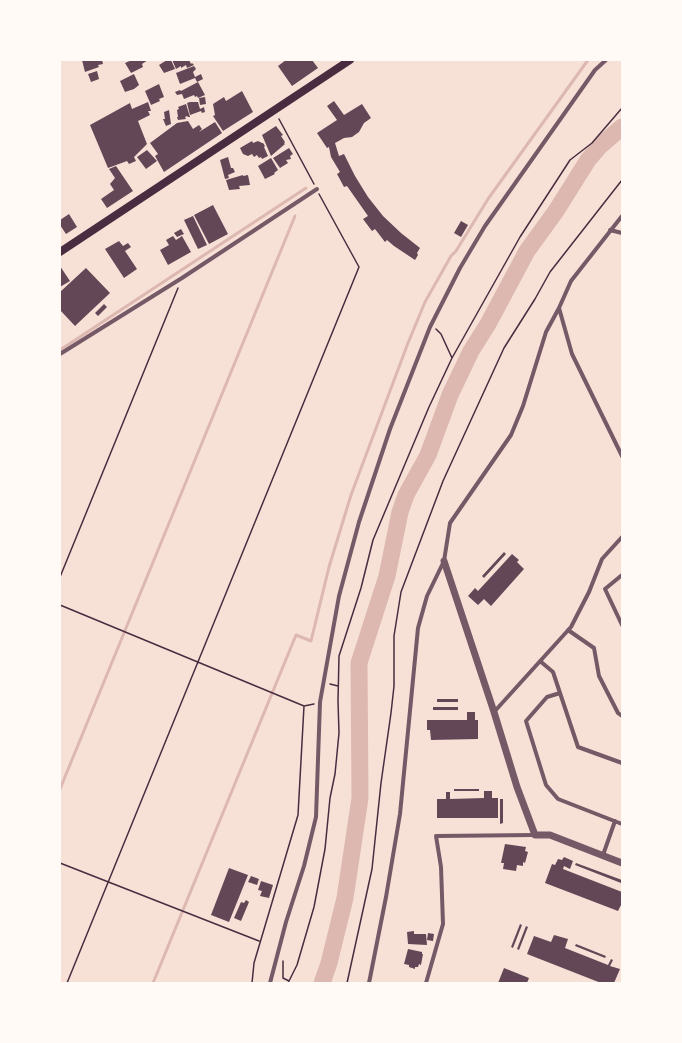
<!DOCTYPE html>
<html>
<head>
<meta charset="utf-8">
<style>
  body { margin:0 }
  #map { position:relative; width:682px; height:1043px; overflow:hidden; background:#f7e1d7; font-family:"Noto Sans",sans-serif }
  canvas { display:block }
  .frame { position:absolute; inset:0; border:61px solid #fffaf5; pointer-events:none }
</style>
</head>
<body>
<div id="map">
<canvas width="682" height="1043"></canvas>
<div class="frame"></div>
</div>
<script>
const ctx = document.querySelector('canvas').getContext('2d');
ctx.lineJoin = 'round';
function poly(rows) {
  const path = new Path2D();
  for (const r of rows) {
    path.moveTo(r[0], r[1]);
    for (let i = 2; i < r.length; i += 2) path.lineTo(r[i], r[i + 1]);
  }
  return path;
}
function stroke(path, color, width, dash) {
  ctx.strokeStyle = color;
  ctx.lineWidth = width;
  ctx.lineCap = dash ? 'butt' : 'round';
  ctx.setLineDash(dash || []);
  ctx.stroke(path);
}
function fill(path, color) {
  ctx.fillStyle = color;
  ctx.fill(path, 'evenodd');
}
const stream = poly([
  [60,350,306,188],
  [60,789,295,216],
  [153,983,296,635,311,641,329,567,351,495,408,343,425,302,451,256,456,251,488,199,588,60]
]);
const river = poly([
  [322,983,329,963,345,898,360,798,359,663,387,576,400,512,406,495,428,455,450,395,471,351,488,324,527,251,556,211,588,160,600,146,622,127]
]);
const building = poly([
  [82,60,102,60,103,64,98,65,99,67,85,72],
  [132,60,148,60,142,64,143,67,131,73,125,63],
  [167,60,171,60,175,69,164,73,159,65],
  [173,60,189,60,191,64,192,63,194,65,187,68,186,65,181,68,181,66,176,69,173,62],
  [286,60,312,60,318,68,292,86,278,66],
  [194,66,196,69,193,72,195,77,201,74,203,79,197,82,195,78,180,84,176,73],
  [97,71,99,79,91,82,88,74],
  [134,74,139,85,134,89,125,92,120,81],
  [198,82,205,95,198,98,197,96,195,97,194,95,184,99,182,94,177,95,175,92,180,90,181,91],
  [159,84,164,97,159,99,160,101,151,105,145,91],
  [242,91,253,112,223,131,213,116,215,115,213,104,224,97,226,101],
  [205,97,206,104,200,105,199,98],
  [334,101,344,115,362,104,371,118,364,123,359,132,352,137,344,138,335,143,339,156,344,154,355,176,368,197,383,216,401,233,420,248,417,253,418,255,415,260,394,246,387,240,385,242,375,229,372,231,363,219,368,216,347,186,344,187,337,174,340,172,331,157,329,147,327,148,317,133,337,120,327,106],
  [148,102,151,111,148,111,150,115,138,121,147,144,134,157,136,161,129,164,127,161,108,168,90,125,130,103,132,109],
  [190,102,198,102,200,109,204,107,205,112,202,113,201,111,190,115,187,103],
  [186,104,190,117,188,117,187,116,185,117,186,119,178,120,177,117,178,117,177,110,179,109,178,107],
  [169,110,171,124,166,126,163,119,165,119,164,112],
  [188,121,193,129,199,125,202,129,199,132,215,122,222,133,164,172,155,156,158,154,150,143,177,123],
  [276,126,283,135,281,136,285,142,284,143,285,144,271,156,262,135],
  [252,141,253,143,258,141,262,143,263,143,265,146,264,147,268,156,262,159,261,157,259,158,257,155,254,157,252,154,248,156,243,154,240,148],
  [289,148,293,154,290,156,291,159,286,160,288,163,280,168,273,158],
  [147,150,157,161,146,169,137,157],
  [228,157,231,168,233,168,235,172,228,175,229,178,225,179,220,160],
  [271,158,278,170,274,173,275,174,265,179,258,166],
  [116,166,133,191,107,208,101,199,114,190,110,184,115,178,109,169],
  [243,175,243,176,248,175,250,185,239,186,240,189,229,190,226,180],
  [213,205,228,234,209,244,194,215],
  [69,214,77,227,66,234,60,225,60,220],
  [193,216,207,245,198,249,184,220],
  [461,221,468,225,461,237,454,233],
  [181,229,184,234,177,237,174,233],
  [173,236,176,240,182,236,191,252,168,265,160,250,169,245,166,240],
  [119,241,123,246,128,243,131,247,125,251,137,269,124,278,105,249],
  [60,266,70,281,60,287],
  [86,268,110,293,75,326,60,310,60,292],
  [104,304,107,307,98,316,95,313],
  [504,552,506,554,484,578,482,576],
  [512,554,519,560,517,562,524,569,491,606,484,599,478,605,468,596,475,588,478,591],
  [437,699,458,699,458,702,437,702],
  [433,707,458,707,458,710,433,710],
  [467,712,475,712,475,720,478,720,478,739,431,740,430,730,427,730,427,720,467,720],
  [454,789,479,789,479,791,454,791],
  [484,791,492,791,492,798,498,798,498,818,437,818,437,799,446,799,446,792,450,792,450,799,484,798],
  [500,799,503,799,503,823,500,824],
  [505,844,526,847,525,851,528,852,525,863,523,862,523,866,517,865,516,871,503,869,504,863,501,863],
  [564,857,573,861,570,869,564,866,563,869,622,892,622,903,618,911,545,883,552,864,555,865,558,859,562,860],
  [576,863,622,880,621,883,575,865],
  [229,868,248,875,229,922,211,915],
  [251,876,259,879,257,885,248,882],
  [261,881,273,885,269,898,260,896,262,891,258,890],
  [246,900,249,902,241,921,234,918,241,902,244,903],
  [520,924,522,925,513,948,511,947],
  [526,926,528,927,519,950,517,949],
  [414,931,414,934,426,934,427,945,408,944,407,932],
  [428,933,434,934,433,941,427,940],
  [554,935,568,939,565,948,608,965,611,959,613,960,610,966,620,969,614,983,601,983,527,954,534,936,551,942],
  [576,944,606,956,605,958,575,946],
  [408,949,422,952,422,954,423,954,421,965,419,964,418,967,415,967,415,969,409,967,409,965,404,964],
  [504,968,529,978,527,983,498,983]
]);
const path = poly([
  [279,119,314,184],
  [436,329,441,334,452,358],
  [60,577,178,288],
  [60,605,304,706,314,704],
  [330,684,338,686],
  [60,863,259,941],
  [283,961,283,978,289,981],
  [67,983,359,267,319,194],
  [252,983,254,963,298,815,304,706],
  [288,983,297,965,314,907,325,849,330,798,335,774,339,733,338,701,339,656,361,588,373,540,429,407,452,358,520,237,570,160,592,143,622,108],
  [347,983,372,869,381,783,391,713,394,686,394,636,401,592,443,481,504,348,535,299,550,272,622,180]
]);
const minor = poly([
  [610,230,622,233],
  [559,308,572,354,622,456],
  [60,354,182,278,317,189],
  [622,575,605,589,622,625],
  [568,630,594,648,599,676,618,713,622,716],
  [540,661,553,672,578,747,622,763],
  [560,693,547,697,526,721,546,785,558,799,622,824],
  [494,712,571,627,589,592,602,559,622,537],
  [603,855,615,821],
  [270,983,286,922,304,866,316,817,320,702,339,596,359,522,390,429,430,327,460,268,485,226,595,70,606,60],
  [369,983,386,897,400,814,418,628,427,596,444,561,450,523,511,435,523,406,546,332,559,308,571,281,622,216],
  [426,983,443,924,441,867,436,836,535,835]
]);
const tertiary = poly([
  [444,561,494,712,517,787,535,835,550,835,622,863]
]);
const secondary = poly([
  [60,252,350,60]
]);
stroke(stream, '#dcb8b0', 3);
stroke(river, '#dcb8b0', 17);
fill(building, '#644757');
stroke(path, '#4a2c40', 1.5);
stroke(minor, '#755966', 4);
stroke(tertiary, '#755966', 7);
stroke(secondary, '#4a2c40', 8);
</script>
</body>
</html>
